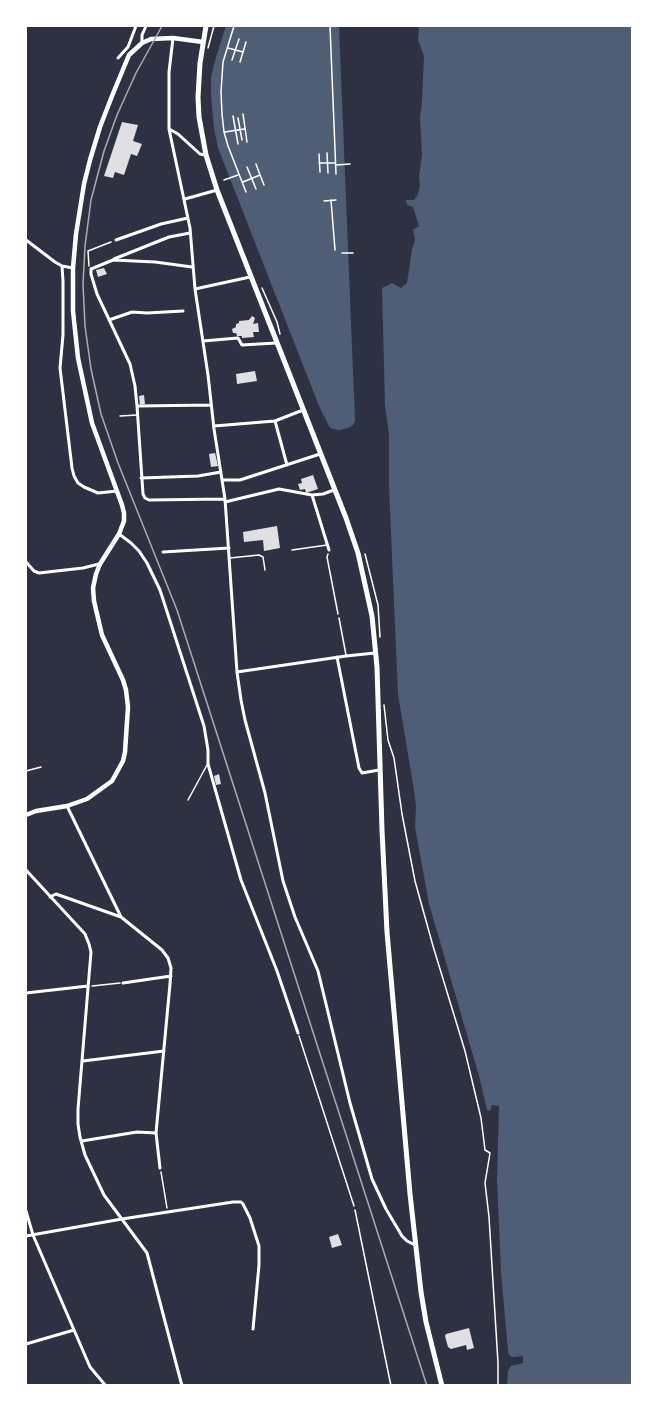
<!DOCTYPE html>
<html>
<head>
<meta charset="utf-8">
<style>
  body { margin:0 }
  #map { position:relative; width:658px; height:1411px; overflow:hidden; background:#2d3142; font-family:Jost,sans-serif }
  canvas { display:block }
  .frame { position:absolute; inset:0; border:27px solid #fff; pointer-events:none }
</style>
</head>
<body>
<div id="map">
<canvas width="658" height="1411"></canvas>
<div class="frame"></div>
</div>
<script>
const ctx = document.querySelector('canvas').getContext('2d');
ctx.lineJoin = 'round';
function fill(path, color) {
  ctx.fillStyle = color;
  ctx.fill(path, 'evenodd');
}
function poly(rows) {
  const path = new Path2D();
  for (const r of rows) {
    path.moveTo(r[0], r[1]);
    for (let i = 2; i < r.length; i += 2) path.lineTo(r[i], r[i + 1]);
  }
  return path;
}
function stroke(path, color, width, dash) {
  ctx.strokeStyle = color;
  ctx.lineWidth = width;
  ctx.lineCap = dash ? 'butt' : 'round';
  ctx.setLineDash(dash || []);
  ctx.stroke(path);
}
const water = poly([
  [226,26,339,26,355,421,353,425,348,428,339,430,330,428,319,406,218,148,214,128,211,95,211,77,216,57],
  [419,26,632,26,632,1385,507,1385,508,1371,511,1366,523,1363,523,1356,513,1357,509,1355,508,1351,501,1272,497,1179,499,1106,492,1105,490,1111,487,1110,479,1076,429,904,415,827,416,806,413,784,398,694,389,486,389,435,385,405,382,288,392,283,401,288,407,283,412,249,415,240,413,230,419,226,413,207,407,205,406,200,414,200,417,196,420,186,419,176,422,155,420,119,422,101,424,56,418,40]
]);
const building = poly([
  [122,122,138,125,133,141,142,144,137,156,131,154,124,175,115,172,113,178,104,176],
  [104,268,107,274,98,277,96,270],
  [252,316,255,318,253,324,258,323,259,332,253,332,254,337,242,338,242,336,237,336,236,333,233,333,232,329,236,327,236,324,239,323,239,321,249,320],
  [255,371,257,381,237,384,236,374],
  [144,395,145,404,140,405,139,396],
  [215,453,218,466,211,467,209,454],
  [313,475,318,489,306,493,305,489,300,490,298,484,302,483,301,479],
  [277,526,280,548,264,551,263,540,244,542,243,532],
  [219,774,221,784,216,785,214,776],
  [338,1234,342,1245,332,1248,329,1237],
  [469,1328,474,1348,467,1350,466,1345,451,1349,448,1347,445,1336,446,1334]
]);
const path = poly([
  [234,26,223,62,221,92,222,114,224,132,228,146,246,192],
  [330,26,336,174],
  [208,48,214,26],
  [228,48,243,52],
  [232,60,239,39],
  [240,62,246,42],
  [243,114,247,142],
  [233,116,238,144],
  [238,118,242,140],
  [225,132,244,129],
  [327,153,328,173],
  [319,154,320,172],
  [319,163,335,163],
  [256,164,260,175],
  [336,165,350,164],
  [247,167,256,189],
  [224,180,238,175],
  [243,182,260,175,264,185],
  [331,200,335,250],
  [324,201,336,200],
  [342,253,353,253],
  [89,266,88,251,111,242],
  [262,288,277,322,280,334],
  [328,554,327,557,338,614],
  [365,554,378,605,380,637],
  [384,705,388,740,394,758,402,814,415,881,433,946,465,1051,481,1118,485,1150,490,1153,485,1183,489,1217,498,1363,498,1386],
  [92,986,120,983],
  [299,1036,354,1206],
  [161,1172,167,1208]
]);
const service = poly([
  [120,416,137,415],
  [292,550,327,545],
  [230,558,259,555,263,557,265,570],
  [339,618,346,655],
  [26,771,41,767],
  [188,800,207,765],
  [355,1210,391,1386]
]);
const minor = poly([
  [173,38,169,72,169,129,190,228,195,289,208,375,214,429,225,499,237,672,241,700,245,720,265,793,283,881,295,917,318,971,350,1103,372,1179,386,1209,402,1236,407,1241,415,1245],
  [142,43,142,35,146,26],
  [118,58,128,47,136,26],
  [169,129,178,134,200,154,205,155],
  [185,199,217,190],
  [26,240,55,262,62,266,73,268],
  [116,240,161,224,188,218],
  [114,259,169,237,190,233],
  [62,266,63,281,63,335,60,368,72,468,74,476,78,483,84,487,98,493,117,491],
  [192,267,155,262,113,260,91,269,91,274,97,294,130,364,135,386,137,406,143,494,145,498,149,500,225,499],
  [195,289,250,277],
  [109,320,132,312,147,313,183,311],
  [203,341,238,338,242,345,276,343],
  [138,406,211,405],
  [275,421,287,465],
  [214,426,275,421,303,410],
  [141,478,198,476,221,472],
  [223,480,240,480,320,454],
  [312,495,329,550],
  [225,502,279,489,312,495,323,494,334,490],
  [119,534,131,543,139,551,147,563,160,590,204,726,208,750,208,764,241,880,277,971,298,1033],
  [163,552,229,548],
  [26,562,34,571,39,573,83,568,99,564],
  [337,657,359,768,362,773,379,770],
  [237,672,346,656,375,653],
  [67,806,121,917],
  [26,870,85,934,89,944,91,952,78,1109,78,1124,80,1137,85,1155,104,1195,147,1253,182,1386],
  [50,897,56,894,121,917,162,950,168,958,171,968,170,984,156,1133,160,1168],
  [123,983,171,976],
  [26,993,88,986],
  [83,1061,164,1051],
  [82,1141,137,1132,156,1133],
  [26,1211,33,1235,90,1367,106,1386],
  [26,1236,122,1219,233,1202,241,1202,243,1204,250,1218,259,1246,259,1265,253,1329],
  [26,1344,74,1330]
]);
const tertiary = poly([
  [26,815,36,811,67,806,87,799,112,781,123,761,125,752,128,707,126,690,123,680,102,635,94,601,93,588,96,574,100,564,119,534,124,521,124,513,122,505,92,423,78,358,73,311,73,268,76,234,84,184,90,160,100,127,112,96,129,55,142,43,151,39,173,38,203,42]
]);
const primary = poly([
  [206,26,200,63,198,97,199,117,206,155,217,190,346,518,358,553,372,616,377,667,382,830,387,932,410,1194,421,1292,426,1322,442,1386]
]);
const rail = poly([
  [162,26,136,73,117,115,104,151,91,200,85,246,83,284,85,326,91,369,101,414,118,463,177,610,427,1386]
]);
fill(water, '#4f5d75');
fill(building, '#e0e0e3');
stroke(path, '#fff', 1.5);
stroke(service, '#fff', 1.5);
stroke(minor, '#fff', 3);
stroke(tertiary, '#fff', 4.5);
stroke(primary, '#fff', 5);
stroke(rail, '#abadb3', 1.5);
</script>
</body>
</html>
